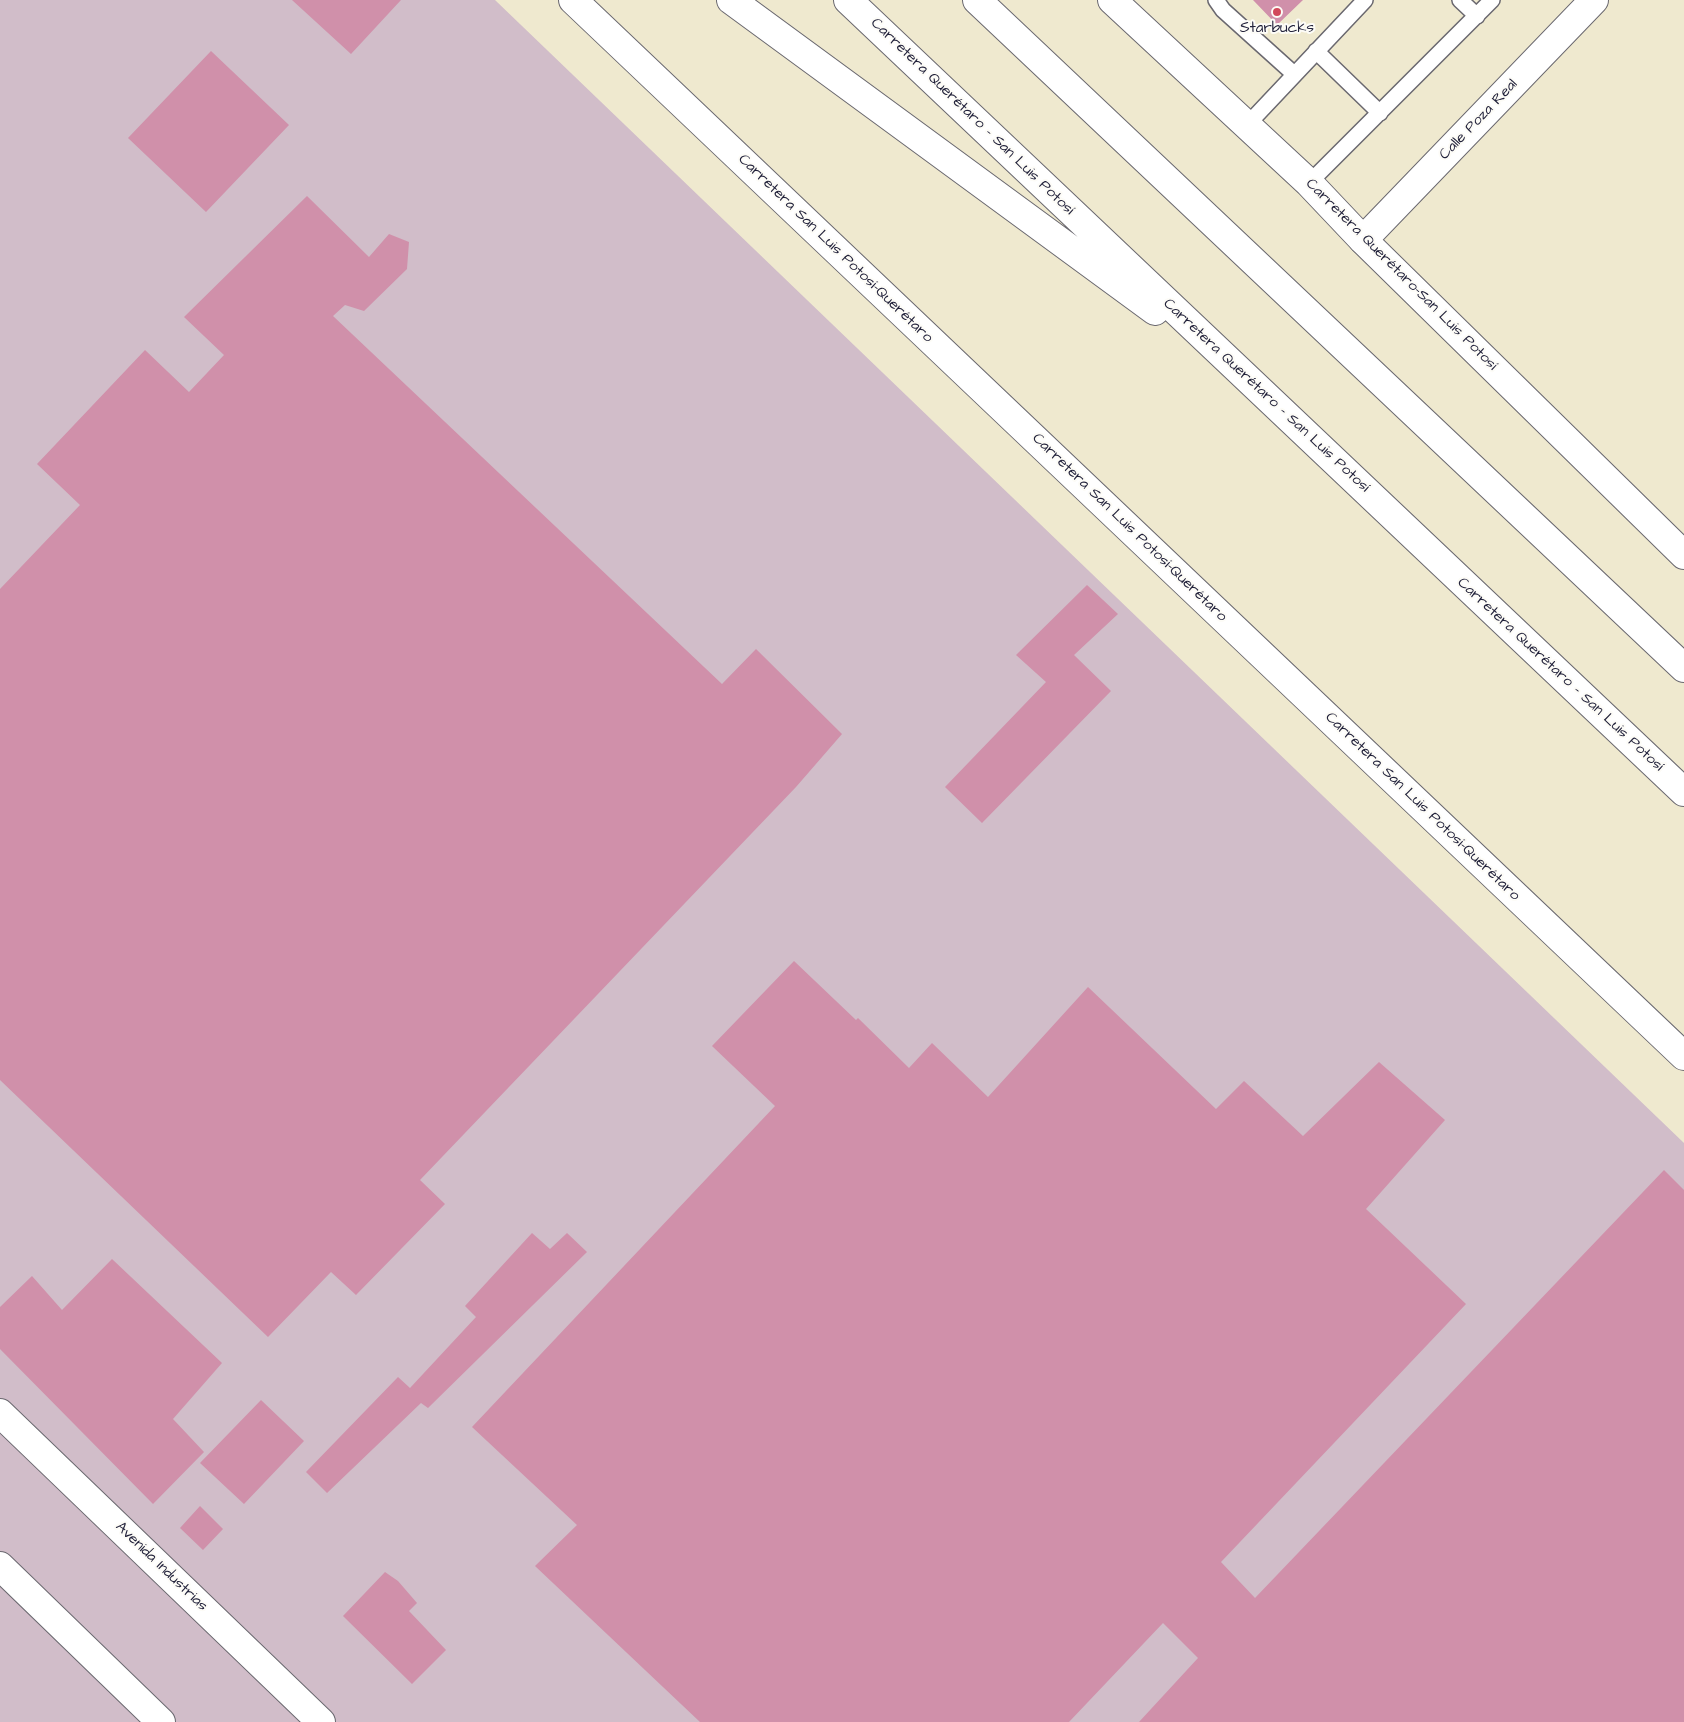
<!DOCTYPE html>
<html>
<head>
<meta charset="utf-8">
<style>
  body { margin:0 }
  canvas { display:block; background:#efe9cf }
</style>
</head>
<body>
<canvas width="1684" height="1722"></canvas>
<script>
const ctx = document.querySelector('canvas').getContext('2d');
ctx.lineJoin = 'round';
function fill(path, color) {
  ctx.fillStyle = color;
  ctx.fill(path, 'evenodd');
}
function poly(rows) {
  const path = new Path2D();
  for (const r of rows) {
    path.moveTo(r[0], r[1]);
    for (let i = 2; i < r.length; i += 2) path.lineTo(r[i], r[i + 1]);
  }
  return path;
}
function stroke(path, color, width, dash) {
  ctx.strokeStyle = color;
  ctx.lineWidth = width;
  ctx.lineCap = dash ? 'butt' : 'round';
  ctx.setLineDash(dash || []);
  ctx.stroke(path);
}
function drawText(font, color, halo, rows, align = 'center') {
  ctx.font = font + ' "Architects Daughter",sans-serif';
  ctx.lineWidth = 4;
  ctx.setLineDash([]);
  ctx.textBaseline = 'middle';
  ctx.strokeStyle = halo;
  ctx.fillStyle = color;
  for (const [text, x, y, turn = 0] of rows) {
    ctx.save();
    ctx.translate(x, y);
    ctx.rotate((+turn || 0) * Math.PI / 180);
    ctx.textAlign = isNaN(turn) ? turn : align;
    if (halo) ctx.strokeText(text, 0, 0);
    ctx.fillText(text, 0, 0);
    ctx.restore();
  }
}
const industrial = poly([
  [0,0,495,0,1684,1143,1684,1722,0,1722]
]);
const building = poly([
  [292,0,401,0,351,54],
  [1253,0,1303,0,1277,25],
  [211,51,289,125,206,212,128,138],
  [307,196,369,257,389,234,409,242,407,269,364,311,345,305,333,316,722,684,756,649,842,734,796,787,420,1180,445,1204,356,1295,331,1272,268,1337,0,1080,0,589,80,505,37,464,145,350,189,392,224,355,184,317],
  [1087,585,1118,614,1074,655,1111,691,982,823,945,787,1046,682,1016,655],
  [794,961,856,1020,858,1018,909,1068,932,1043,988,1097,1088,987,1216,1109,1244,1081,1303,1136,1379,1062,1445,1120,1366,1209,1466,1304,1221,1562,1255,1598,1664,1170,1684,1190,1684,1722,1139,1722,1198,1658,1163,1623,1069,1722,700,1722,535,1566,577,1525,472,1427,775,1106,712,1046],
  [532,1233,550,1249,567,1233,587,1252,428,1408,421,1403,327,1493,306,1472,398,1377,410,1388,476,1317,465,1306],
  [112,1259,222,1363,173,1419,204,1452,153,1504,0,1349,0,1307,32,1276,62,1310],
  [261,1400,304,1441,244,1504,200,1463],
  [200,1506,223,1529,203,1550,180,1528],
  [385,1572,398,1581,417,1603,409,1611,446,1650,412,1684,343,1616]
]);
const service = poly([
  [1216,0,1223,10,1294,74],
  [1460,0,1477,16],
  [1316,51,1380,113],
  [1248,124,1365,0],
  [1309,183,1492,0]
]);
const minor = poly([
  [1363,240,1594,0]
]);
const secondary = poly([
  [573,0,1684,1056],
  [1112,0,1309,183,1363,240,1684,555],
  [0,1413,321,1722],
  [0,1566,161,1722]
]);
const trunk = poly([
  [731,0,1155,311],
  [848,0,1684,792],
  [977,0,1684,668]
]);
const markers = [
  [1277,12,5,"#d1495b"]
];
const poiNames = [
  ["Starbucks",1277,29]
];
const streetNames = [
  ["Carretera Querétaro - San Luis Potosí",972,117,44],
  ["Calle Poza Real",1479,120,-46],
  ["Carretera San Luis Potosí-Querétaro",835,249,44],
  ["Carretera Querétaro-San Luis Potosí",1401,275,45],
  ["Carretera Querétaro - San Luis Potosí",1266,396,43],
  ["Carretera San Luis Potosí-Querétaro",1129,528,44],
  ["Carretera Querétaro - San Luis Potosí",1560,675,43],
  ["Carretera San Luis Potosí-Querétaro",1422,807,44],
  ["Avenida Industrias",161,1567,44]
];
fill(industrial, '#d1bdc9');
fill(building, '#d090aa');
stroke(service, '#6a686f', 18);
stroke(minor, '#6a686f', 30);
stroke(secondary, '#6a686f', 30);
stroke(trunk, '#6a686f', 30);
stroke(service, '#fff', 15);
stroke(minor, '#fff', 28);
stroke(secondary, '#fff', 28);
stroke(trunk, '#fff', 28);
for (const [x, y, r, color] of markers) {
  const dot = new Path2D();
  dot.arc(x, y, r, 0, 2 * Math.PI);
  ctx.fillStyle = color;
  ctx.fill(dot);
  stroke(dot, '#fdfcf7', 2);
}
drawText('15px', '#22223b', '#fdfcf7', poiNames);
drawText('15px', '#22223b', '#fdfcf7', streetNames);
</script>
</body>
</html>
